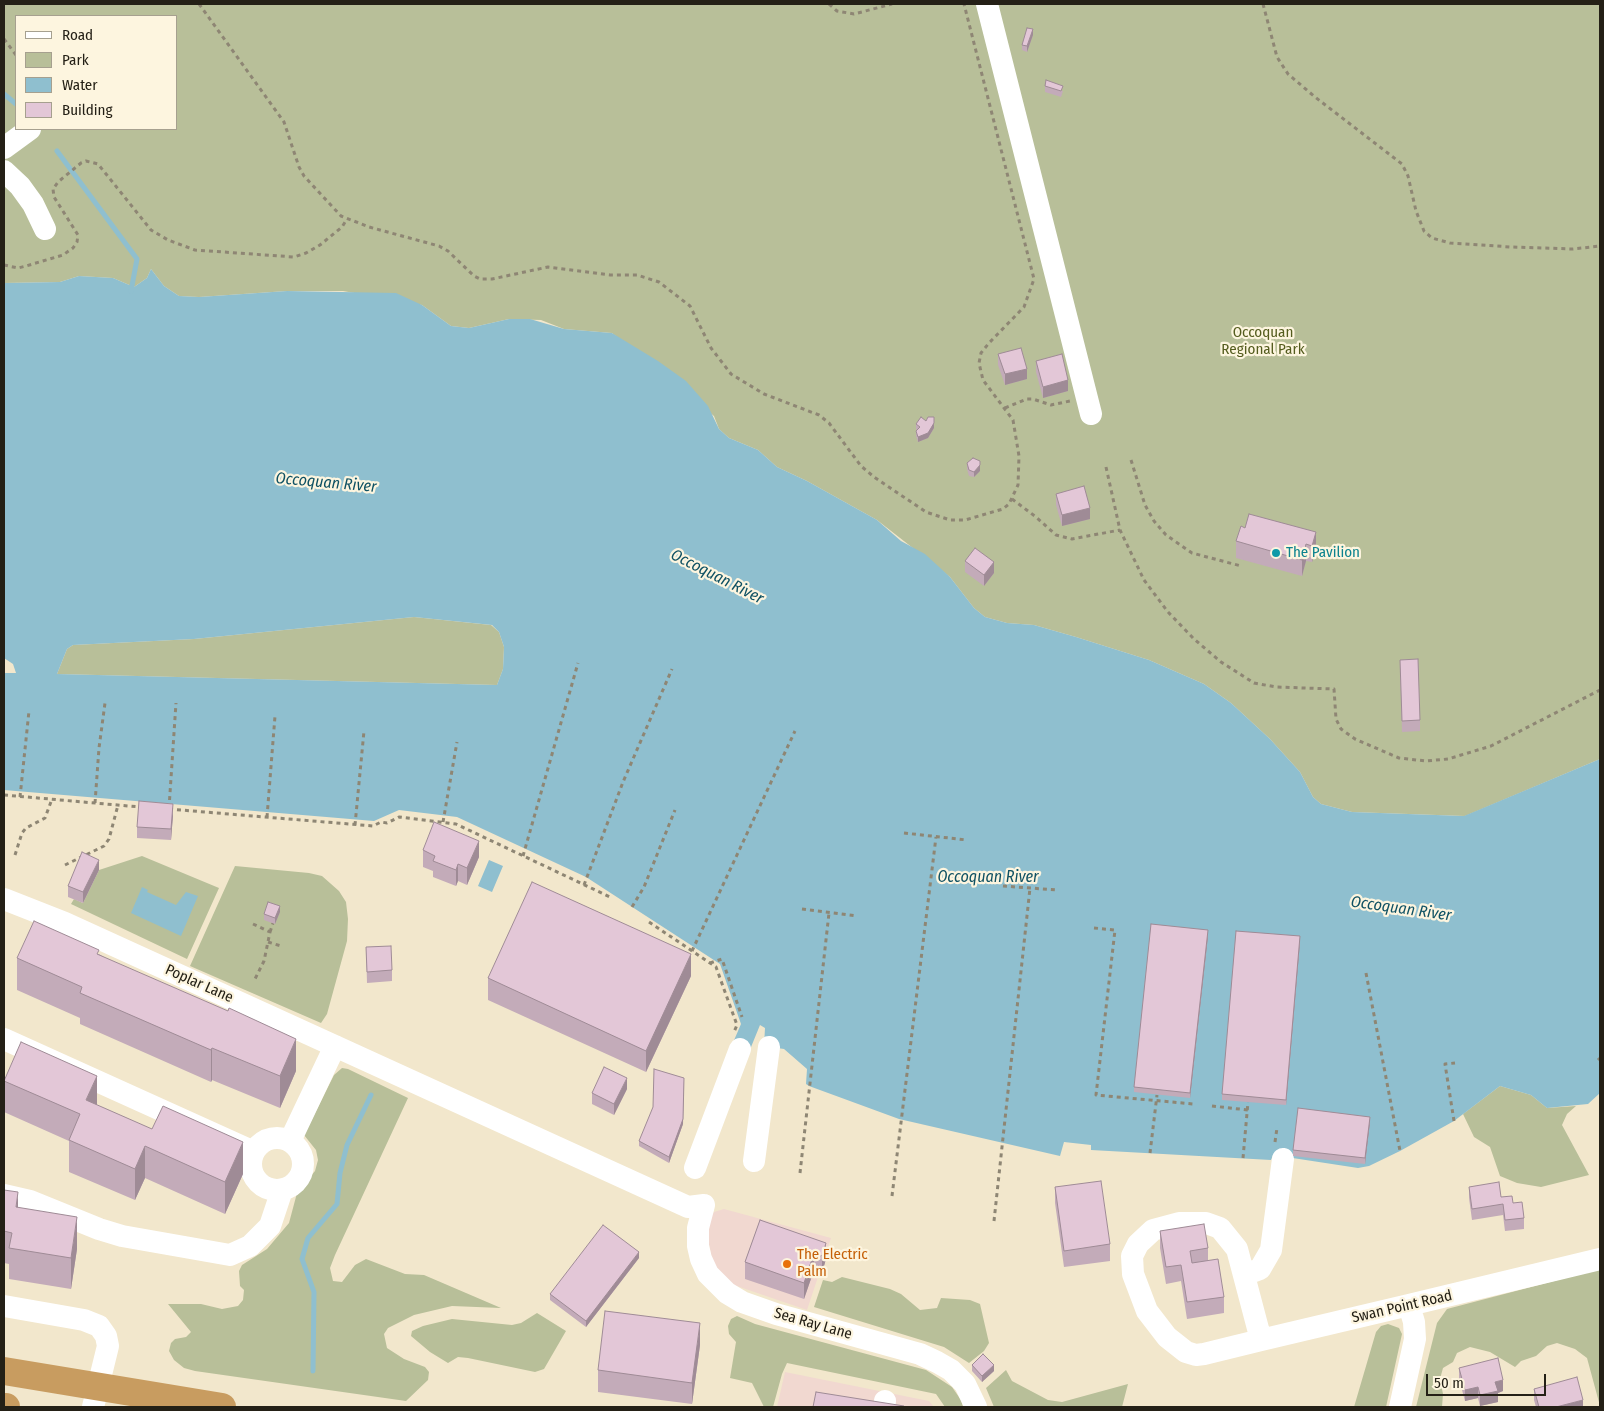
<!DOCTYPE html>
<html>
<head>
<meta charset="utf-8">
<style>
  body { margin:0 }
  #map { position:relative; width:1604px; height:1411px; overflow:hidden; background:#f2e7cc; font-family:"Fira Sans Condensed",sans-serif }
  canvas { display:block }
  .frame { position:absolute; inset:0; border:5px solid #242016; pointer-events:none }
  .legend { position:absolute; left:15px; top:15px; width:162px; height:115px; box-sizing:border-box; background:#fdf5df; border:1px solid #a6a08f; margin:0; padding:6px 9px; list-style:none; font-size:15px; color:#242016 }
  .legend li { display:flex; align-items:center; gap:10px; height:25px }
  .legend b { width:25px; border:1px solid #a6a08f }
  .scale { position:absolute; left:1426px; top:1374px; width:120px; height:22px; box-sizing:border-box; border:2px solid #242016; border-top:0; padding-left:6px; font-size:15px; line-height:18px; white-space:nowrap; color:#242016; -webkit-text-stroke:4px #fdf5df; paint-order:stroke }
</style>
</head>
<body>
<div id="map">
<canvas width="1604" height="1411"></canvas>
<div class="frame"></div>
<ul class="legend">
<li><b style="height:6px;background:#fff"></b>Road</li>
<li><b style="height:14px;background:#b8bf99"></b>Park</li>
<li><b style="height:14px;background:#8fbfcf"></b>Water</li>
<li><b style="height:14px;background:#e3c7d7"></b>Building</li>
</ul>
<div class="scale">50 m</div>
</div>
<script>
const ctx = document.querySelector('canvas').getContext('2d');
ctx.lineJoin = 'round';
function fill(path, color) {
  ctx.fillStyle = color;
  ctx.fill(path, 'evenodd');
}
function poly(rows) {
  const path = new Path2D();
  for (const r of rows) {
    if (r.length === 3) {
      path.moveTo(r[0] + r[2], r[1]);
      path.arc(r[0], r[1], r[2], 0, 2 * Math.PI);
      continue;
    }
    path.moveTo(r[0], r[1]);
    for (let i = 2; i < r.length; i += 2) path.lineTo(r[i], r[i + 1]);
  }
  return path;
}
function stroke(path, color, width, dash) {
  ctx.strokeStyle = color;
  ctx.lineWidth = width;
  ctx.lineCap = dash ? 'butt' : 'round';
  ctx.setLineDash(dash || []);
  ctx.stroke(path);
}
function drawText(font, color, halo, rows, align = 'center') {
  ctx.font = font + ' "Fira Sans Condensed",sans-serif';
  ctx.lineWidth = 4.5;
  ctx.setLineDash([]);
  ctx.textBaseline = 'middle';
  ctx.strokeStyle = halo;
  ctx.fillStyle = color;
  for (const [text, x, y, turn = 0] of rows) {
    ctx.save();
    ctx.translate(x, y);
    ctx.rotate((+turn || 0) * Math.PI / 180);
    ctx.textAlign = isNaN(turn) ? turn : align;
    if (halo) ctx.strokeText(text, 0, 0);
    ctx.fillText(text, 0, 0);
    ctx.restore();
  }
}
const commercial = poly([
  [724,1209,831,1238,807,1310,734,1285,714,1269,706,1230,707,1222,714,1212],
  [785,1372,929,1401,934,1407,777,1407]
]);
const green = poly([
  [4,4,1600,4,1600,759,1465,816,1352,812,1321,804,1313,797,1300,772,1270,739,1231,703,1204,684,1149,660,1076,637,1034,625,1007,623,985,617,974,608,950,577,877,520,807,481,777,467,758,450,729,438,719,429,714,416,612,333,564,329,541,320,509,319,469,328,451,326,422,305,343,291,287,291,199,297,179,296,164,286,151,269,147,278,134,287,113,278,79,276,60,282,4,283],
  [16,16,176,16,176,129,16,129],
  [414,617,491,625,499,632,504,647,503,669,497,685,57,674,67,649,73,645,194,639],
  [142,856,219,888,187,959,71,904,74,899,83,903,99,870],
  [235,866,309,873,322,876,339,891,346,902,348,919,347,941,327,1014,321,1023,190,966],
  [342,1068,348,1069,408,1098,335,1255,330,1268,333,1281,342,1282,355,1265,366,1259,405,1274,424,1275,501,1308,452,1306,414,1315,388,1328,384,1334,387,1348,404,1359,425,1367,429,1372,428,1380,406,1401,195,1371,184,1368,174,1360,169,1351,171,1343,175,1339,186,1337,191,1332,168,1304,201,1304,222,1309,238,1306,243,1300,244,1290,240,1286,239,1271,242,1265,267,1249,289,1223,297,1193,315,1171,318,1160,316,1150,304,1135,334,1075],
  [1500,1086,1531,1095,1547,1108,1576,1106,1567,1114,1562,1125,1589,1175,1541,1187,1517,1183,1500,1176,1490,1147,1474,1137,1463,1114],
  [1600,1269,1600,1406,1587,1358,1575,1349,1557,1343,1547,1346,1536,1356,1521,1361,1515,1367,1490,1352,1470,1347,1457,1353,1453,1362,1443,1368,1440,1379,1443,1394,1442,1407,1416,1407,1437,1323,1447,1309],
  [842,1277,890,1289,901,1294,920,1310,937,1308,941,1298,970,1300,980,1304,989,1343,984,1351,969,1363,944,1347,814,1307,823,1280,832,1282],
  [537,1313,566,1331,544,1369,535,1372,468,1358,458,1357,448,1363,430,1352,411,1336,412,1331,423,1326,452,1319,512,1325,521,1323],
  [737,1316,755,1324,926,1370,952,1387,961,1400,963,1407,945,1407,936,1394,787,1363,782,1374,773,1407,764,1407,752,1383,730,1378,736,1342,729,1334,728,1326,731,1319],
  [1388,1324,1399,1328,1402,1334,1386,1407,1354,1407,1376,1332,1381,1326],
  [1006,1370,1012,1381,1048,1400,1062,1402,1128,1384,1122,1407,994,1407,986,1388]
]);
const water = poly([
  [151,269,164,286,179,296,199,297,287,291,396,293,422,305,451,326,469,328,509,319,530,319,564,329,612,333,658,361,686,381,708,406,719,429,729,438,758,450,777,467,807,481,877,520,901,541,925,554,950,577,974,608,985,617,1007,623,1034,625,1076,637,1149,660,1204,684,1231,703,1270,739,1300,772,1313,797,1321,804,1352,812,1464,816,1600,759,1600,1093,1588,1104,1547,1108,1531,1095,1500,1086,1454,1121,1400,1151,1369,1166,1358,1168,1273,1155,1271,1160,1091,1150,1091,1145,1064,1142,1060,1156,899,1119,809,1086,806,1084,807,1069,784,1049,764,1046,765,1028,760,1025,749,1052,732,1045,741,1024,720,964,586,877,457,817,399,810,374,821,4,790,4,673,16,673,13,664,4,658,4,283,60,282,79,276,113,278,134,287,147,278],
  [414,617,492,625,499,632,504,647,503,669,497,685,57,674,67,649,73,645,194,639],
  [489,860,503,866,492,892,478,886],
  [142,887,148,890,147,892,176,905,186,892,198,896,181,936,131,913]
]);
const stream = poly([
  [4,94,16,104],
  [57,151,137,259,131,291],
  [313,1371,314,1292,302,1259,308,1238,337,1204,340,1173,347,1145,371,1095]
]);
const path = poly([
  [199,4,284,122,299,167,304,176,341,216,369,227,439,246,448,251,474,276,480,279,492,279,548,267,610,275,637,275,659,282,690,306,711,348,731,374,764,394,819,415,829,423,861,466,874,477,926,512,950,520,965,520,1003,509,1009,504,1018,485,1019,456,1013,420,983,380,979,363,981,353,989,343,1024,307,1034,279,964,4],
  [829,4,837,11,854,14,892,4],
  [1263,4,1277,57,1288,74,1315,97,1402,164,1408,176,1416,211,1424,231,1432,238,1450,243,1511,247,1573,249,1600,246],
  [4,39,16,55],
  [4,265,18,268,26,266,63,255,73,248,77,242,78,235,54,197,53,189,58,182,81,163,86,161,98,164,151,230,168,240,195,250,294,257,306,253,320,245,342,227,347,219],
  [1005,408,1027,399,1033,399,1051,405,1070,401],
  [1131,460,1145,505,1154,521,1166,535,1192,553,1241,566],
  [1106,467,1120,530,1144,580,1168,612,1194,639,1221,662,1254,683,1276,687,1334,689,1336,719,1341,729,1355,739,1399,758,1426,761,1448,759,1491,746,1600,690],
  [1012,499,1036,517,1056,535,1072,539,1120,530],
  [4,795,140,807],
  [20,797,29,711],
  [95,803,99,748,105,703],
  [169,808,176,703],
  [169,809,373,826,381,822,387,823,399,817,456,824,610,897],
  [267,817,275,716],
  [443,822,457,742],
  [355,825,364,731],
  [904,833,967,840],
  [15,855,22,833,26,828,45,818,52,799],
  [523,856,578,663],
  [65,865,104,846,109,839,118,805],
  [584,885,623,782,672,669],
  [1003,886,1057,890],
  [632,907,644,887,675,810],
  [802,909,857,916],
  [649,922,716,967,737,1025,734,1032],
  [253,924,270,932,264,961,254,981],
  [1094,928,1115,930,1096,1095,1193,1104],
  [270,932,273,923],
  [268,942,281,946],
  [692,951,795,731],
  [710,963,722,959,742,1017],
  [1366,973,1400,1151],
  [1598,1058,1600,1060],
  [1212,1106,1248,1110],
  [1454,1121,1445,1064,1455,1063],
  [1275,1142,1277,1128],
  [1150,1153,1157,1095],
  [1243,1158,1248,1102],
  [800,1173,829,913],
  [892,1196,936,837],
  [994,1221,1030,888]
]);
const minor = poly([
  [987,4,1091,414],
  [4,148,30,129],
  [4,171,20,186,33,204,45,229],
  [4,899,65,923,688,1207,704,1205],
  [4,1039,254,1152],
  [277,1164,26],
  [290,1141,335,1046],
  [754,1161,769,1047],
  [695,1168,740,1049],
  [4,1195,30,1201,99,1229,122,1236,230,1255,250,1246,270,1226,282,1190],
  [704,1205,698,1228,698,1246,701,1259,708,1274,727,1293,742,1302,776,1314,920,1354,937,1362,951,1370,965,1384,976,1407],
  [1244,1275,1260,1269,1271,1250,1283,1159],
  [4,1306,84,1320,99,1326,106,1336,108,1346,93,1407],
  [1261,1340,1237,1249,1220,1228,1206,1223,1179,1223,1153,1230,1138,1244,1132,1256,1133,1274,1147,1311,1167,1337,1186,1352,1196,1355,1204,1354,1261,1340,1409,1305,1600,1259],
  [884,1407,885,1401],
  [1400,1407,1415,1339,1414,1322,1409,1305]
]);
const highway = poly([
  [4,1371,222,1407],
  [4,1407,6,1407]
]);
const wall = poly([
  [1033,35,1027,52,1022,50,1022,45],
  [1045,86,1063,91,1061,97,1045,92],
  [998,354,1027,379,1005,385,998,365],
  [1036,361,1068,391,1043,398,1036,372],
  [916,424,934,428,928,438,918,442,916,436,917,430,916,429],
  [967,463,980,471,974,477,969,476,967,469],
  [1056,494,1090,519,1062,526,1056,505],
  [1249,514,1316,549,1312,562,1306,561,1302,576,1236,558,1236,541,1245,528],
  [965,561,994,573,984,586,965,572],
  [1400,660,1420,720,1420,731,1402,732],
  [173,815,171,840,137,838,137,827],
  [423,850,479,857,467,885,458,881,456,886,433,877,433,871,423,867],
  [99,870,83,903,68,897,68,886],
  [280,912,275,924,264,920,264,914],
  [1208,936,1190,1098,1134,1092,1134,1087],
  [1300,942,1286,1105,1222,1100,1222,1094],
  [366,947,392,970,392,981,367,983],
  [99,954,296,1071,280,1108,212,1080,211,1082,80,1024,80,1018,17,990,17,958],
  [691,976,646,1072,488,1000,488,978],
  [4,1080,97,1105,243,1174,225,1214,145,1178,135,1200,69,1172,69,1141,4,1112],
  [627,1089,614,1115,592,1104,592,1093],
  [1370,1122,1365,1164,1293,1156,1293,1150],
  [683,1124,669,1163,639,1146,639,1141],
  [1055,1187,1110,1244,1110,1261,1064,1267,1055,1203],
  [1469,1187,1501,1197,1513,1203,1524,1218,1524,1229,1505,1231,1503,1215,1472,1220,1469,1198],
  [4,1190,18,1208,77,1249,71,1289,9,1279,9,1264,4,1263],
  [760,1220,826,1259,822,1273,814,1270,804,1299,745,1279,745,1262],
  [1160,1231,1208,1248,1208,1261,1224,1297,1224,1313,1187,1319,1181,1281,1166,1284,1160,1248],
  [639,1258,586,1327,550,1300,550,1294],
  [700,1345,692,1404,598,1392,598,1370],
  [972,1365,994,1371,982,1382,972,1371],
  [1459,1368,1503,1391,1498,1393,1498,1402,1480,1406,1478,1398,1465,1401,1459,1379],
  [1534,1389,1583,1407,1536,1407,1534,1400]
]);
const shadedWall = poly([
  [1033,29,1033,35,1027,52,1027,46],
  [1027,369,1027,379,1005,385,1005,374],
  [1068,380,1068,391,1043,398,1043,387],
  [934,423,934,428,928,438,918,442,918,437],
  [980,465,980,471,974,477,974,472],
  [1090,508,1090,519,1062,526,1062,515],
  [1316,532,1316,549,1312,562,1312,546],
  [1306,544,1306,561,1302,576,1302,560],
  [994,562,994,573,984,586,984,575],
  [173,804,173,815,171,840,171,829],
  [479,841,479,857,467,885,467,868],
  [99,860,99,870,83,903,83,892],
  [458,864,458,881,456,886,456,870],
  [280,906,280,912,275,924,275,918],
  [1208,930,1208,936,1190,1098,1190,1093],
  [1300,936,1300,942,1286,1105,1286,1100],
  [691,954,691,976,646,1072,646,1051],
  [296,1039,296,1071,280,1108,280,1076],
  [212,1048,212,1080,211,1082,211,1050],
  [97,1076,97,1108,86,1100],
  [627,1078,627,1089,614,1115,614,1104],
  [684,1078,683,1124,669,1163,669,1157],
  [1370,1117,1370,1122,1365,1164,1365,1158],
  [243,1142,243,1174,225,1214,225,1182],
  [145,1146,145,1178,135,1200,135,1169],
  [18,1192,18,1224,16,1207],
  [77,1217,77,1249,71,1289,71,1258],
  [826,1243,826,1259,822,1273,822,1256],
  [639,1252,639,1258,586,1327,586,1321],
  [814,1253,814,1270,804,1299,804,1283],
  [700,1323,700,1345,692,1404,692,1383],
  [994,1365,994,1371,982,1382,982,1376],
  [1503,1380,1503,1391,1498,1393,1498,1402,1480,1406,1480,1395,1495,1382],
  [1478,1387,1478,1398,1465,1401,1465,1390],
  [1583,1400,1583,1407,1556,1407]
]);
const building = poly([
  [1027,28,1033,29,1027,46,1022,45,1027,28],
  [1046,80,1063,86,1061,91,1045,86,1046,80],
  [1021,348,1027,369,1005,374,998,354,1021,348],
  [1062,354,1068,380,1043,387,1036,361,1062,354],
  [921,417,926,421,928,417,934,417,934,423,928,433,918,437,916,431,920,427,916,424,921,417],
  [973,458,980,461,980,465,974,472,969,470,967,463,973,458],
  [1084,486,1090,508,1062,515,1056,494,1084,486],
  [1249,514,1316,532,1312,546,1306,544,1302,560,1236,541,1241,526,1245,528,1249,514],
  [975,548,994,562,984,575,965,561,975,548],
  [1418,659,1420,720,1402,721,1400,660,1418,659],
  [139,801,173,804,171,829,137,827,139,801],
  [434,822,479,841,467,868,458,864,456,870,433,861,435,856,423,850,434,822],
  [82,852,99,860,83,892,68,886,82,852],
  [532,882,691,954,646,1051,488,978,532,882],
  [268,902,280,906,275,918,264,914,268,902],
  [34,921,99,950,97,954,228,1011,229,1008,296,1039,280,1076,212,1048,211,1050,80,993,82,987,17,958,34,921],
  [1151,924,1208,930,1190,1093,1134,1087,1151,924],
  [1236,931,1300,936,1286,1100,1222,1094,1236,931],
  [391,946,392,970,367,972,366,947,391,946],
  [21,1042,97,1076,86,1100,152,1129,163,1106,243,1142,225,1182,145,1146,135,1169,69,1140,80,1114,4,1081,21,1042],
  [604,1067,627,1078,614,1104,592,1093,604,1067],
  [654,1069,684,1078,683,1119,669,1157,639,1141,653,1107,654,1069],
  [1298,1108,1370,1117,1365,1158,1293,1150,1298,1108],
  [1101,1181,1110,1244,1064,1251,1055,1187,1101,1181],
  [1499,1182,1501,1197,1512,1196,1513,1203,1522,1202,1524,1218,1505,1220,1503,1204,1472,1209,1469,1187,1499,1182],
  [4,1190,18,1192,16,1207,77,1217,71,1258,9,1248,12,1233,4,1231,4,1190],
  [760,1220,826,1243,822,1256,814,1253,804,1283,745,1262,760,1220],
  [1204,1224,1208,1248,1190,1251,1192,1263,1218,1259,1224,1297,1187,1302,1181,1265,1166,1267,1160,1231,1204,1224],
  [603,1225,639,1252,586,1321,550,1294,603,1225],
  [605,1311,700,1323,692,1383,598,1370,605,1311],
  [983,1354,994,1365,982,1376,972,1365,983,1354],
  [1498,1358,1503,1380,1495,1382,1498,1391,1480,1395,1478,1387,1465,1390,1459,1368,1498,1358],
  [1577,1377,1583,1400,1556,1407,1539,1407,1534,1389,1577,1377],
  [816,1392,904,1406,904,1407,813,1407,816,1392]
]);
const markers = [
  [1276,553,5,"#0f9aa8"],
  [787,1264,5,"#e8710a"]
];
const parkNames = [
  ["Occoquan",1263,333],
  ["Regional Park",1263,350]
];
const cultureNames = [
  ["The Pavilion",1286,553]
];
const streetNames = [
  ["Poplar Lane",199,984,24],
  ["Swan Point Road",1402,1307,-13],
  ["Sea Ray Lane",813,1324,16]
];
const foodNames = [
  ["The Electric",797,1255],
  ["Palm",797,1272]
];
const waterNames = [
  ["Occoquan River",326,483,5],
  ["Occoquan River",717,577,27],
  ["Occoquan River",988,878],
  ["Occoquan River",1401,909,8]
];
fill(commercial, '#f1d8d0');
fill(green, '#b8bf99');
fill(water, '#8fbfcf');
stroke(stream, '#8fbfcf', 5);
stroke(path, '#8e8674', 3, [4, 4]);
stroke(minor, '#fff', 22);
stroke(highway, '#c89c60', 28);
fill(wall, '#c3abb9');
fill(shadedWall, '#9f8b96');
fill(building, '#e3c7d7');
stroke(building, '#9f8b96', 1);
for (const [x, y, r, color] of markers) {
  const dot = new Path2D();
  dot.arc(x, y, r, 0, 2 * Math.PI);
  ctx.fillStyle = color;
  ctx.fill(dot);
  stroke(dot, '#fdf5df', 2);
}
drawText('15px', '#545c1e', '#fdf5df', parkNames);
drawText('15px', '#0d838f', '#fdf5df', cultureNames, 'left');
drawText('15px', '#242016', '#fdf5df', streetNames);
drawText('15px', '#c56008', '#fdf5df', foodNames, 'left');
drawText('italic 16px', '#0f5163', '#fdf5df', waterNames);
</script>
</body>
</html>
